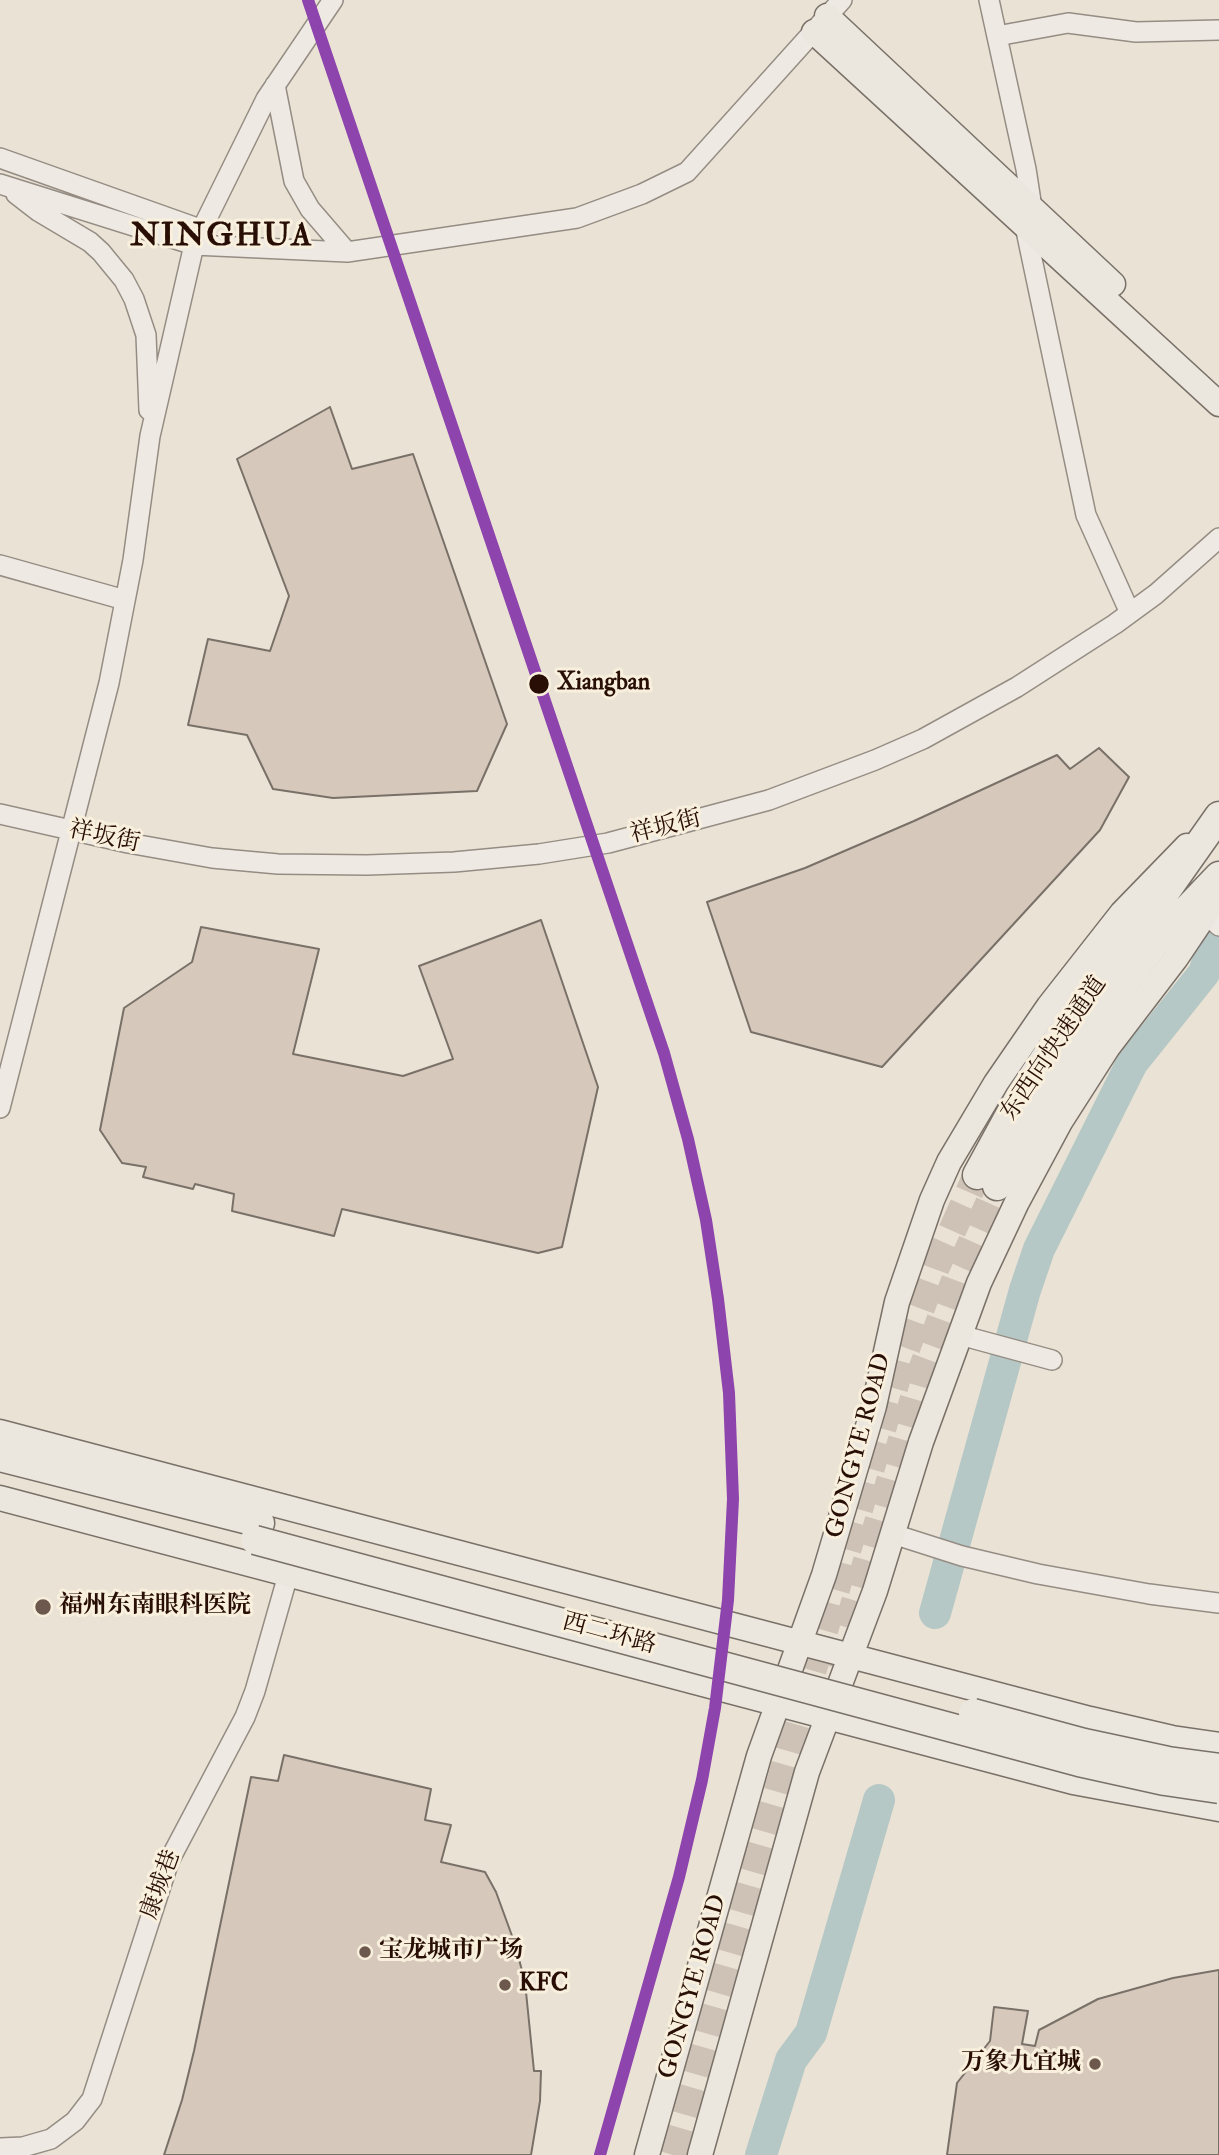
<!DOCTYPE html>
<html>
<head>
<meta charset="utf-8">
<style>
  body { margin:0 }
  canvas { display:block; background:#eae2d4 }
</style>
</head>
<body>
<canvas width="1219" height="2155"></canvas>
<script>
const ctx = document.querySelector('canvas').getContext('2d');
ctx.lineJoin = 'round';
function poly(rows) {
  const path = new Path2D();
  for (const r of rows) {
    path.moveTo(r[0], r[1]);
    for (let i = 2; i < r.length; i += 2) path.lineTo(r[i], r[i + 1]);
  }
  return path;
}
function stroke(path, color, width, dash) {
  ctx.strokeStyle = color;
  ctx.lineWidth = width;
  ctx.lineCap = dash ? 'butt' : 'round';
  ctx.setLineDash(dash || []);
  ctx.stroke(path);
}
function fill(path, color) {
  ctx.fillStyle = color;
  ctx.fill(path, 'evenodd');
}
function drawText(font, color, halo, rows, align = 'center') {
  ctx.font = font + ' "IM FELL Double Pica","Noto Serif SC",serif';
  ctx.lineWidth = 6;
  ctx.setLineDash([]);
  ctx.textBaseline = 'middle';
  ctx.strokeStyle = halo;
  ctx.fillStyle = color;
  for (const [text, x, y, turn = 0] of rows) {
    ctx.save();
    ctx.translate(x, y);
    ctx.rotate((+turn || 0) * Math.PI / 180);
    ctx.textAlign = isNaN(turn) ? turn : align;
    if (halo) ctx.strokeText(text, 0, 0);
    ctx.fillText(text, 0, 0);
    ctx.restore();
  }
}
const river = poly([
  [935,1613,1025,1290,1039,1249,1132,1063,1204,973,1212,949,1219,941],
  [761,2155,791,2060,811,2033,879,1800]
]);
const building = poly([
  [330,407,352,469,413,454,507,724,477,791,333,798,273,789,247,735,188,725,208,639,270,651,289,596,237,459,330,407],
  [1099,748,1129,777,1100,830,882,1067,751,1032,707,902,805,868,914,821,1057,755,1070,769,1099,748],
  [541,920,598,1087,562,1247,538,1253,342,1209,334,1236,232,1211,234,1194,195,1184,193,1189,143,1177,146,1167,122,1163,100,1130,124,1008,192,962,201,927,319,949,293,1054,403,1076,453,1059,419,966,541,920],
  [284,1755,431,1789,425,1820,451,1825,441,1862,485,1872,496,1892,515,1944,525,1982,534,2071,541,2071,540,2101,531,2155,164,2155,182,2100,194,2051,251,1777,278,1781,284,1755],
  [1219,1970,1219,2155,947,2155,957,2083,990,2041,994,2007,1028,2011,1022,2044,1035,2046,1039,2030,1098,1999,1173,1978,1219,1970]
]);
const highwayTunnel = poly([
  [836,1668,923,1367,957,1275,997,1186],
  [673,2155,902,1360,936,1267,977,1175]
]);
const minor = poly([
  [989,0,1026,169,1032,208],
  [997,36,1068,23,1136,32,1219,30],
  [275,85,294,181,310,209,347,252],
  [0,158,200,229],
  [0,184,194,245,347,252,577,218,642,194,687,172,842,0],
  [16,194,38,211,90,242,101,252,124,280,134,299,146,335,149,410],
  [1025,226,1086,515,1130,613],
  [0,565,125,600],
  [0,814,128,843,212,858,278,864,367,865,454,862,539,854,608,843,769,800,875,760,923,739,1017,687,1115,624,1156,594,1219,538],
  [1206,914,1219,926],
  [0,1108,109,683,133,560,150,436,194,245,266,99,333,0],
  [960,1335,1052,1360],
  [893,1534,962,1556,1038,1574,1149,1594,1219,1603],
  [0,2148,23,2147,51,2139,75,2121,92,2099,169,1861,245,1717,255,1691,288,1575]
]);
const major = poly([
  [827,16,1113,284],
  [814,32,1219,404],
  [0,1432,1090,1719,1172,1738,1219,1745],
  [0,1498,1073,1782,1219,1809],
  [647,2155,759,1756,824,1575,874,1406,897,1302,932,1200,949,1162,996,1083,1049,1006,1122,913,1187,846],
  [700,2155,807,1772,875,1591,921,1442,979,1283,1017,1202,1060,1122,1108,1047,1176,958,1219,894]
]);
const highway = poly([
  [977,1175,1019,1098,1070,1020,1140,928,1219,816],
  [997,1186,1038,1110,1087,1033,1156,942,1219,876],
  [0,1457,260,1523]
]);
const highwayBridge = poly([
  [255,1540,1079,1762,1165,1781,1219,1789],
  [973,1713,1084,1743,1168,1761,1219,1768]
]);
const metro1 = poly([
  [308,0,664,1053,688,1139,706,1220,718,1299,729,1393,733,1499,728,1600,715,1708,702,1780,679,1877,600,2155]
]);
const markers = [
  [539,684,11,"#280e05"],
  [43,1607,9,"#6c584d"],
  [365,1952,7,"#6c584d"],
  [505,1985,7,"#6c584d"],
  [1095,2064,7,"#6c584d"]
];
const stopNames = [
  ["Xiangban",557,684]
];
const streetNames = [
  ["祥坂街",666,828,-14],
  ["祥坂街",104,838,12],
  ["东西向快速通道",1055,1049,-56],
  ["GONGYE ROAD",860,1446,-75],
  ["西二环路",609,1635,15],
  ["康城巷",162,1885,-70],
  ["GONGYE ROAD",694,1987,-74]
];
const poiNames = [
  ["福州东南眼科医院",59,1607],
  ["宝龙城市广场",379,1952],
  ["KFC",519,1985],
  ["万象九宜城",1081,2064,"right"]
];
const districtNames = [
  ["NINGHUA",222,238]
];
stroke(river, '#b6c8c6', 32);
fill(building, '#d6c8bb');
stroke(building, '#797168', 2);
stroke(highwayTunnel, '#cdc2b5', 28, [28, 14]);
stroke(minor, '#958d84', 22);
stroke(major, '#797168', 27);
stroke(highway, '#797168', 31);
stroke(minor, '#eeeae3', 19);
stroke(major, '#ebe6de', 24);
stroke(highway, '#ebe6de', 28);
stroke(highwayBridge, '#797168', 31, []);
stroke(highwayBridge, '#ebe6de', 28);
stroke(metro1, '#8e44ad', 12);
for (const [x, y, r, color] of markers) {
  const dot = new Path2D();
  dot.arc(x, y, r, 0, 2 * Math.PI);
  ctx.fillStyle = color;
  ctx.fill(dot);
  stroke(dot, '#f8efdd', 2.5);
}
drawText('bold 24px', '#280e05', '#f8efdd', stopNames, 'left');
drawText('24px', '#280e05', '#f8efdd', streetNames);
drawText('bold 24px', '#280e05', '#f8efdd', poiNames, 'left');
ctx.letterSpacing = '2px';
drawText('bold 32px', '#280e05', '#f8efdd', districtNames);
ctx.letterSpacing = '0px';
</script>
</body>
</html>
